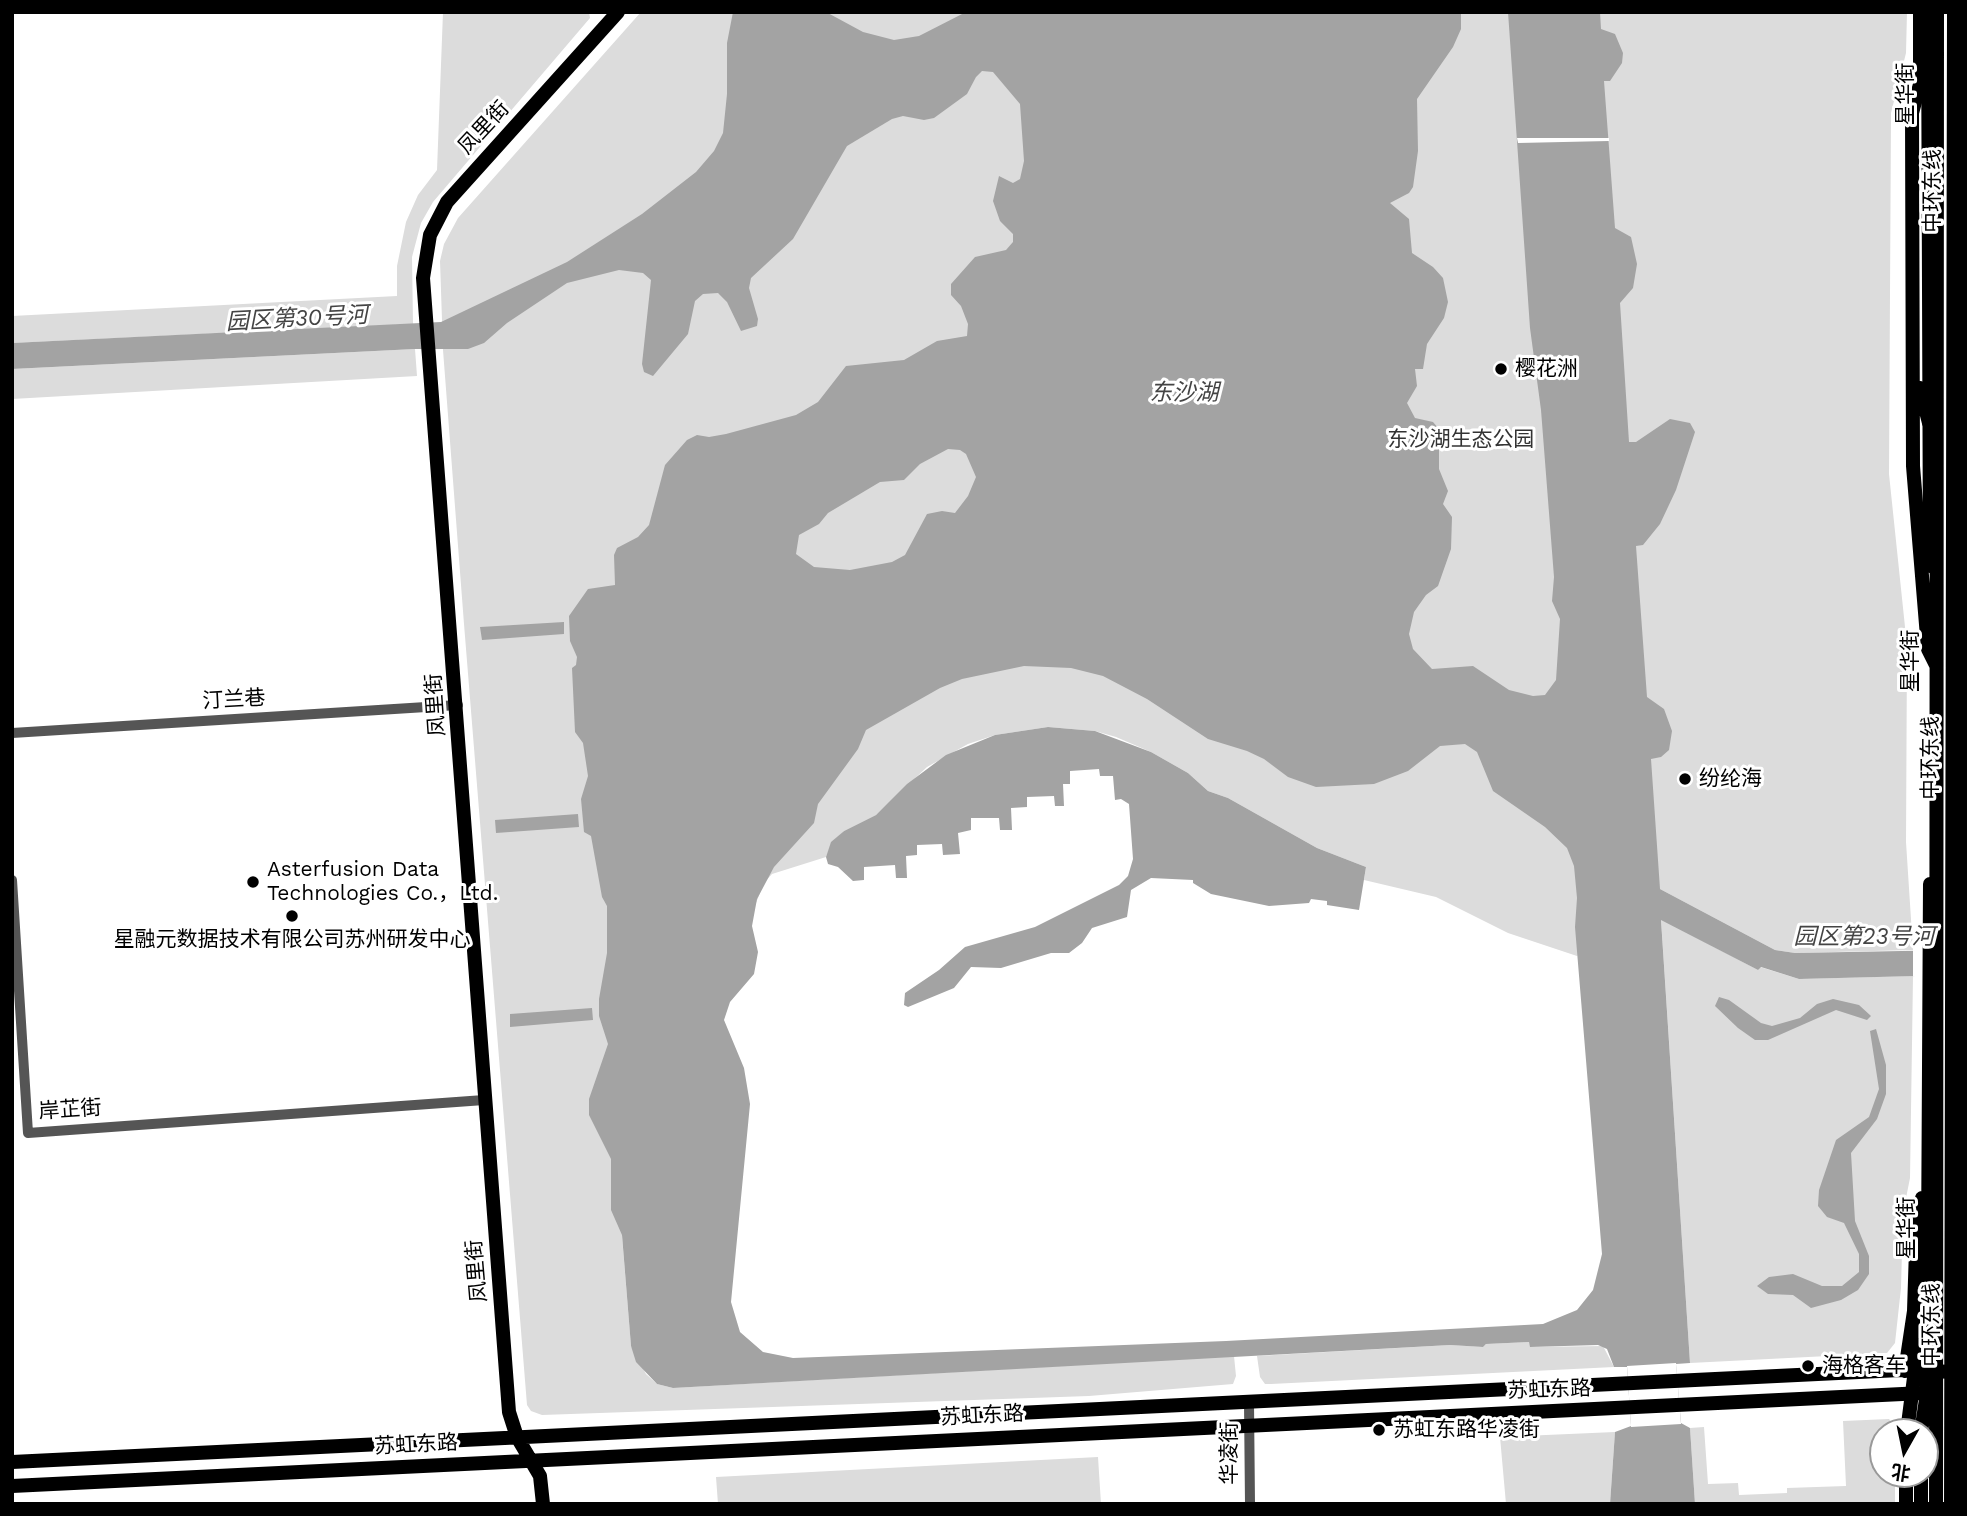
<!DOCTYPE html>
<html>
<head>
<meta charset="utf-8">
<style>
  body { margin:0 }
  #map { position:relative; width:1967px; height:1516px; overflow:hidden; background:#fff; font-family:"Work Sans","Noto Sans SC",sans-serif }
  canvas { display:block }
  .frame { position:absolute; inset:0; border:14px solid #000; pointer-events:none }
  .north { position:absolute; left:1869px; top:1418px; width:70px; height:70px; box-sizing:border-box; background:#fff; border:2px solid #999; border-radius:50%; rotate:189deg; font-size:19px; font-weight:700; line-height:28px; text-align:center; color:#000 }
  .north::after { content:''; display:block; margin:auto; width:24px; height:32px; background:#000; clip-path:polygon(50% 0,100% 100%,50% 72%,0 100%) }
</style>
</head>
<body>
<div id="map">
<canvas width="1967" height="1516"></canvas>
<div class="frame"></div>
<div class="north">北</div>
</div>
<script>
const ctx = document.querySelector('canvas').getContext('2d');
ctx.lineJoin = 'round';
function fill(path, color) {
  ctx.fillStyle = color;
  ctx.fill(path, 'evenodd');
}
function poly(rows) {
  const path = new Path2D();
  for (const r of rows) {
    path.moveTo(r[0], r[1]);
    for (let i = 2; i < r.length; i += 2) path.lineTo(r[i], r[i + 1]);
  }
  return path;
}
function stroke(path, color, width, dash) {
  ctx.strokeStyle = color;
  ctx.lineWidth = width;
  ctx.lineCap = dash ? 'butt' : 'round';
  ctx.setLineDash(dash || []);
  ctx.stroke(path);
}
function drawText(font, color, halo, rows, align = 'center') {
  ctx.font = font + ' "Work Sans","Noto Sans SC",sans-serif';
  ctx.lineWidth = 6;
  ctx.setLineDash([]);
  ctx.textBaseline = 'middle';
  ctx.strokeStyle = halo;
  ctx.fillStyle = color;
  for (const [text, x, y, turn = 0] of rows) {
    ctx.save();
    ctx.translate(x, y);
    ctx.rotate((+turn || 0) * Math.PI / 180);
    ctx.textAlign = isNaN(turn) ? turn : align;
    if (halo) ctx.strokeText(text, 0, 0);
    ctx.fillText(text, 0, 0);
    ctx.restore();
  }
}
const green = poly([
  [443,12,589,12,590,18,433,202,421,223,412,257,413,324,12,343,12,316,397,296,397,266,406,222,418,195,437,170],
  [641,12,1907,12,1906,53,1891,113,1889,474,1907,646,1906,842,1913,950,1795,953,1775,950,1660,889,1577,956,1508,933,1436,897,1364,880,1366,867,1317,848,1228,798,1208,791,1188,773,1151,752,1116,737,1095,731,1048,727,995,735,968,744,927,767,876,815,844,831,832,842,826,857,772,874,764,883,622,1236,631,1346,646,1374,657,1384,673,1388,1234,1356,1236,1376,1233,1384,1089,1396,542,1415,531,1411,527,1405,464,624,443,350,440,261,444,244,458,218],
  [415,349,417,376,12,399,12,369],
  [1661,919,1758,970,1760,967,1799,979,1913,976,1910,1178,1903,1213,1901,1288,1895,1343,1887,1353,1690,1363],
  [1529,1342,1531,1347,1603,1346,1614,1367,1271,1384,1265,1384,1260,1377,1257,1356,1450,1345,1483,1347,1486,1344],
  [1889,1419,1895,1426,1895,1432,1883,1432,1883,1474,1895,1474,1895,1504,1695,1504,1690,1428,1704,1427,1708,1484,1738,1483,1739,1495,1787,1493,1787,1488,1846,1486,1843,1421],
  [1615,1432,1610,1504,1506,1504,1500,1437],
  [1098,1457,1101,1504,718,1504,716,1477]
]);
const water = poly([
  [733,12,826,12,863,32,894,40,919,36,966,12,1461,12,1461,29,1453,47,1417,99,1418,151,1413,187,1409,193,1390,203,1409,219,1412,253,1433,267,1443,278,1448,302,1444,318,1427,344,1423,369,1415,369,1417,386,1407,403,1415,418,1433,422,1439,429,1439,469,1448,491,1443,504,1452,517,1451,549,1438,586,1426,595,1414,612,1409,634,1413,649,1432,669,1473,666,1509,690,1533,696,1545,695,1556,680,1560,619,1552,601,1554,577,1541,410,1530,328,1508,12,1600,12,1601,29,1615,34,1623,53,1622,63,1610,81,1604,81,1615,228,1631,237,1637,264,1633,288,1620,303,1629,442,1636,442,1670,419,1690,423,1695,432,1676,490,1660,524,1643,545,1636,546,1647,697,1664,709,1672,731,1669,750,1661,757,1651,759,1660,889,1775,950,1795,953,1955,950,1955,975,1799,979,1761,967,1758,970,1661,920,1690,1363,1676,1364,1681,1423,1690,1428,1695,1504,1610,1504,1615,1432,1631,1426,1627,1367,1614,1367,1607,1349,1598,1345,1530,1347,1529,1342,1486,1344,1483,1347,1450,1345,673,1388,657,1384,636,1362,631,1346,622,1235,611,1210,611,1159,589,1115,589,1099,608,1044,599,1016,599,999,607,953,607,906,602,897,591,836,584,832,581,799,588,776,583,743,575,732,572,668,576,665,577,657,570,641,569,616,588,589,615,585,614,555,617,548,638,537,649,525,665,465,687,440,697,435,709,437,726,434,796,415,818,402,846,366,904,360,937,341,967,336,968,324,961,306,951,295,951,284,975,257,1006,250,1013,242,1013,234,1000,221,993,201,999,176,1013,183,1020,179,1024,161,1020,104,993,72,982,71,976,77,967,94,934,118,924,120,903,116,892,119,847,146,793,239,751,278,749,288,758,319,757,326,741,331,727,302,718,293,703,294,695,301,688,334,653,376,644,372,642,364,651,280,643,273,619,270,567,283,507,323,484,343,468,349,415,349,12,369,12,343,441,322,567,262,642,214,696,172,714,151,723,133,727,94,727,43],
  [948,449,960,450,966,454,976,477,968,496,955,513,942,511,927,514,905,555,892,562,850,570,814,567,796,554,799,535,819,524,828,513,880,482,904,480,920,464],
  [1024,666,1071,668,1103,676,1147,699,1208,739,1247,751,1264,759,1288,777,1316,787,1374,784,1408,771,1440,746,1465,744,1477,752,1493,791,1545,827,1567,848,1574,866,1577,898,1575,927,1602,1254,1593,1290,1577,1310,1543,1324,1226,1341,793,1358,763,1352,740,1332,731,1302,750,1104,744,1068,724,1020,730,1002,754,974,758,952,752,926,757,899,774,867,814,823,818,804,858,749,866,730,940,688,962,679],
  [564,622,564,634,482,640,480,627],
  [1048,727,1095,731,1151,752,1188,773,1208,791,1228,798,1317,848,1366,867,1359,910,1327,905,1327,901,1311,899,1309,903,1269,906,1211,894,1193,883,1193,880,1151,878,1131,890,1127,917,1092,928,1082,943,1069,953,1051,953,1001,968,971,967,954,988,908,1007,904,1005,905,993,939,970,965,947,1035,927,1119,885,1128,876,1133,859,1129,804,1121,799,1115,800,1113,776,1100,776,1099,769,1070,771,1070,784,1063,784,1064,806,1055,806,1054,796,1027,797,1027,807,1011,808,1012,830,1000,830,999,818,971,818,971,830,958,833,960,854,943,855,942,844,917,845,917,855,906,856,907,878,896,878,895,865,864,867,864,880,853,881,838,867,828,864,826,857,831,842,844,831,876,815,907,784,946,755,995,735],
  [578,814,579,827,496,833,495,820],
  [1719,997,1729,1000,1761,1023,1772,1026,1800,1018,1817,1004,1833,999,1859,1005,1871,1016,1867,1020,1836,1010,1768,1040,1755,1040,1738,1028,1715,1006],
  [592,1008,593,1020,510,1027,510,1014],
  [1876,1029,1886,1065,1886,1094,1877,1119,1851,1153,1855,1221,1869,1256,1869,1274,1858,1290,1841,1300,1811,1308,1793,1295,1768,1294,1757,1286,1769,1277,1793,1274,1822,1286,1842,1286,1859,1272,1859,1254,1844,1223,1827,1217,1818,1206,1819,1190,1836,1140,1869,1117,1879,1089,1870,1031]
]);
const pier = poly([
  [1517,138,1609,138,1609,141,1518,143],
  [1955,946,1955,978,1925,979,1924,976,1913,976,1913,950,1924,950,1925,947],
  [1676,1363,1681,1424,1631,1427,1627,1366]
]);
const tertiary = poly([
  [12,733,458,705],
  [12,880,28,1133,484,1100],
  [1249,1403,1250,1504]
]);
const primary = poly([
  [1928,12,1930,566],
  [1928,1248,1930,884],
  [1905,1371,1914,1311,1917,1218,1922,1198],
  [1927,1393,1927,1314],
  [12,1462,1900,1370,1955,1372],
  [12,1486,1923,1393],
  [543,1504,540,1476,517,1437,509,1412,423,278,430,235,447,202,618,12]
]);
const trunk = poly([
  [1920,12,1920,70],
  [1927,59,1912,113,1913,466,1928,649,1936,665],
  [1920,388,1929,423],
  [1907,1432,1924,1300,1927,1237],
  [1921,1432,1927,1393],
  [1906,1474,1906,1504],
  [1921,1474,1921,1504],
  [1936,1504,1937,12],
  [1951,1504,1954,12]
]);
const markers = [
  [1501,369,7,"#000"],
  [1685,779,7,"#000"],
  [253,882,7,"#000"],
  [292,916,7,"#000"],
  [1808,1366,7,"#000"],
  [1379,1430,7,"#000"]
];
const streetNames = [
  ["星华街",1906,94,-90],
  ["凤里街",484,128,-47],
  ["中环东线",1933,191,-90],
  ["星华街",1911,661,-90],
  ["汀兰巷",234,700,-3],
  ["凤里街",436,705,-94],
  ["中环东线",1931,758,-90],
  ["岸芷街",70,1110,-4],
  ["星华街",1907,1228,-90],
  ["凤里街",477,1271,-95],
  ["中环东线",1932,1325,-90],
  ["苏虹东路",1549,1390,-2],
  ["苏虹东路",982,1416,-3],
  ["苏虹东路",416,1445,-3],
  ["华凌街",1230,1453,-90]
];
const poiNames = [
  ["樱花洲",1515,369],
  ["纷纶海",1699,779],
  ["Asterfusion Data",267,870],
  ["Technologies Co.，Ltd.",267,894],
  ["星融元数据技术有限公司苏州研发中心",292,940,"center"],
  ["海格客车",1822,1366],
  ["苏虹东路华凌街",1393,1430]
];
const parkNames = [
  ["东沙湖生态公园",1461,440]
];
const waterNames = [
  ["园区第30号河",297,319,-3],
  ["东沙湖",1184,393],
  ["园区第23号河",1864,937]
];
fill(green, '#dcdcdc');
fill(water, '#a3a3a3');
fill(pier, '#fff');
stroke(tertiary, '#555', 10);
stroke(primary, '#000', 14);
stroke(trunk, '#000', 14);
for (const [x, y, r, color] of markers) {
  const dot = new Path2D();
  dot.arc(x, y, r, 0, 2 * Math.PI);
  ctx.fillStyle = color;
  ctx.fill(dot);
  stroke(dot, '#fff', 2.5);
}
drawText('21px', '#000', '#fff', streetNames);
drawText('21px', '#000', '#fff', poiNames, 'left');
drawText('21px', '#333', '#fff', parkNames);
drawText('italic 23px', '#444', '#fff', waterNames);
</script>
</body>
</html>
